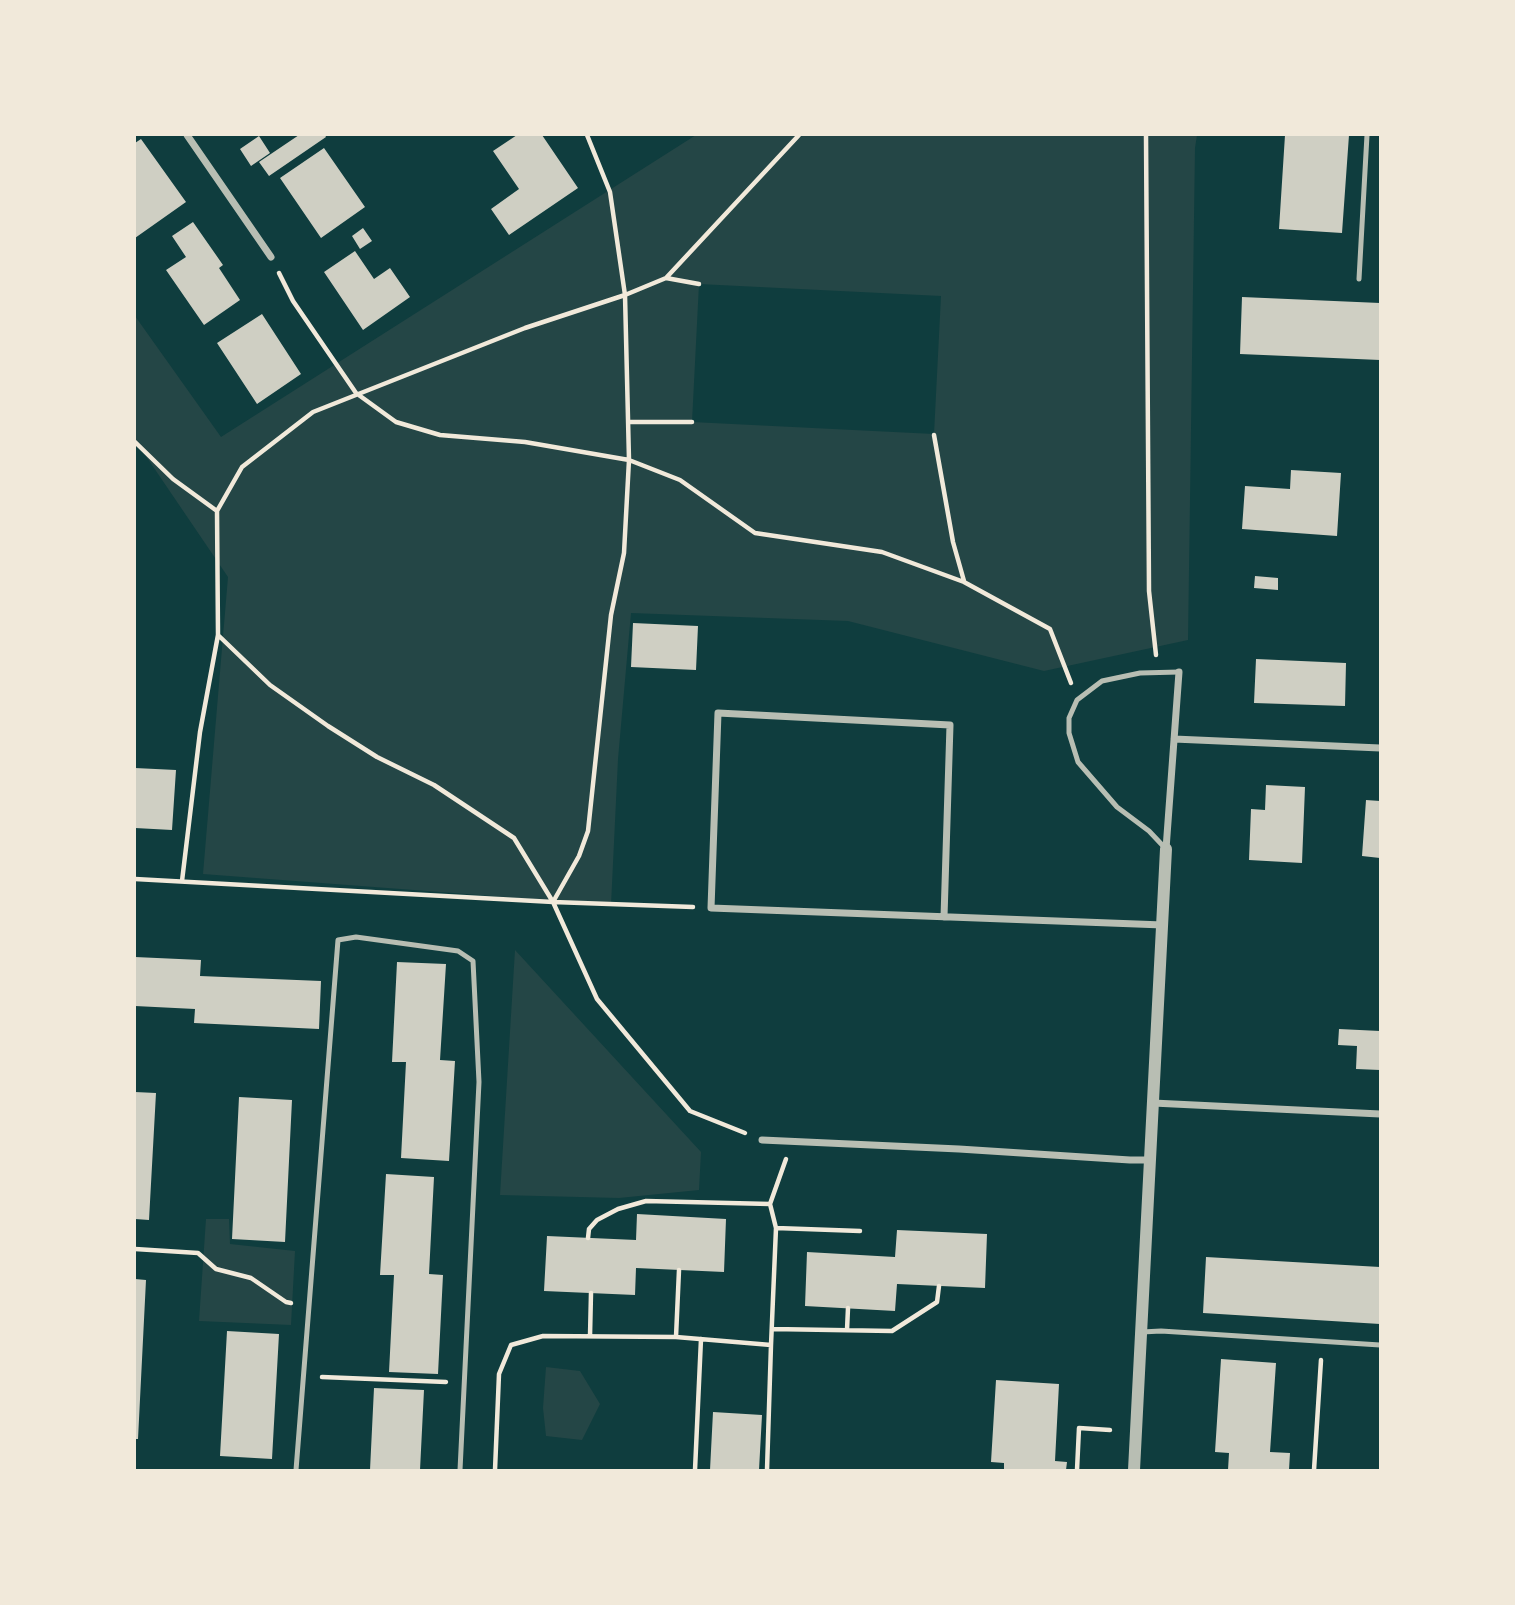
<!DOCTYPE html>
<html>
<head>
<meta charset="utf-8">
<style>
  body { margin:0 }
  #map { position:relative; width:1515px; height:1605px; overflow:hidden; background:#0f3d3e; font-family:"Open Sans",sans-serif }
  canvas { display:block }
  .frame { position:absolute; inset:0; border:136px solid #f1e9da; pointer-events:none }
</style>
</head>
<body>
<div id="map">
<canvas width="1515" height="1605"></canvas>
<div class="frame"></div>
</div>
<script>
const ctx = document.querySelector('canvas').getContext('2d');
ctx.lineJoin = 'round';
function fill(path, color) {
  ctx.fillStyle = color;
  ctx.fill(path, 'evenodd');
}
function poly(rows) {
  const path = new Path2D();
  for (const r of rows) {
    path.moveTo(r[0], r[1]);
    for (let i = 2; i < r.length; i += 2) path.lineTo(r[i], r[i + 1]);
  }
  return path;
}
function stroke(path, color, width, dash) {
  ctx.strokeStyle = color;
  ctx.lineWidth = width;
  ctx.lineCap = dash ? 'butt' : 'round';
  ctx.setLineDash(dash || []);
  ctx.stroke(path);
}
const green = poly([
  [696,135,1197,135,1195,148,1188,640,1044,671,848,621,631,613,618,759,611,905,203,874,228,577,135,440,135,316,221,437],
  [699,284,941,296,934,434,692,422],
  [515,950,701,1152,699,1190,619,1198,500,1195],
  [206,1219,229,1219,230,1244,295,1251,291,1325,199,1321],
  [546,1367,580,1371,600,1404,582,1440,546,1436,543,1408]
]);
const building = poly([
  [299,135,325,135,326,137,269,176,259,162],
  [517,135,542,135,578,188,509,235,491,209,519,189,493,151],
  [1285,135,1349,135,1342,233,1279,229],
  [259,136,270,153,251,166,240,149],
  [141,139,186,202,135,238,135,143],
  [324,148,365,207,321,238,280,178],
  [193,222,223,265,219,268,240,300,204,325,166,270,186,257,172,236],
  [363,228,372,241,360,249,352,236],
  [355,251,374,279,390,268,410,297,363,330,324,272],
  [1242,297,1380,303,1380,360,1240,354],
  [262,314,301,374,257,404,217,343],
  [1291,470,1341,473,1337,536,1242,529,1245,486,1290,489],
  [1255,576,1278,578,1278,590,1254,588],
  [633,623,698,626,696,670,631,667],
  [1256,659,1346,663,1345,706,1254,703],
  [135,768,176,770,172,830,135,828],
  [1266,785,1305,787,1302,863,1249,860,1251,809,1265,810],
  [1366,800,1380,801,1380,858,1362,856],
  [135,957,201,960,200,976,321,981,319,1029,194,1023,195,1009,135,1006],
  [397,962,446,964,440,1060,455,1061,449,1161,401,1158,406,1062,392,1062],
  [1339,1029,1380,1031,1380,1070,1356,1069,1357,1046,1338,1045],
  [135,1092,156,1093,149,1220,135,1219],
  [239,1097,292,1100,285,1242,232,1239],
  [386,1174,434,1177,429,1274,443,1275,438,1374,389,1372,394,1275,380,1275],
  [637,1214,726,1219,724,1272,636,1268,635,1295,544,1291,547,1236,636,1240],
  [897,1230,987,1234,985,1288,897,1284,895,1311,805,1306,807,1252,895,1257],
  [1206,1257,1380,1267,1380,1324,1203,1313],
  [135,1279,146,1280,138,1439,135,1439],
  [227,1331,279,1334,272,1459,220,1456],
  [1221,1359,1276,1363,1270,1452,1290,1453,1289,1470,1228,1470,1229,1453,1215,1452],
  [996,1380,1059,1384,1055,1461,1067,1462,1066,1470,1004,1470,1004,1463,991,1462],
  [374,1388,424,1390,420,1470,370,1470],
  [713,1412,762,1415,759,1470,710,1470]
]);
const path = poly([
  [1146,135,1149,591,1156,655],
  [279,273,293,301,356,393,396,422,440,435,525,442,629,460,680,480,755,533,882,552,964,582,1050,629,1071,683],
  [666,278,699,284],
  [629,422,692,422],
  [934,435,953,542,964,581],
  [135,442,173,479,217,511],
  [218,635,270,685,328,726,377,757,434,785,514,838,553,902,597,999,690,1111,745,1133],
  [135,879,553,902,693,907],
  [182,881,200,732,218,635,217,511,242,467,313,412,525,328,625,295,610,192,587,135],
  [553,902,579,856,588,831,611,615,624,553,629,460,625,295,666,278,799,135],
  [770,1204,776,1228,771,1345],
  [776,1228,860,1231],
  [588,1238,589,1229,597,1220,618,1209,646,1201,770,1204,786,1159],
  [135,1249,198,1253,216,1269,251,1278,286,1302,291,1303],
  [772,1329,892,1331,937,1302,939,1286],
  [847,1330,848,1308],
  [590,1336,591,1293],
  [676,1337,679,1270],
  [322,1377,446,1382],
  [495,1470,499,1374,511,1345,543,1336,676,1337,771,1345,767,1470],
  [695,1470,701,1339],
  [1077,1470,1079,1428,1110,1430],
  [1314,1470,1321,1360]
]);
const service = poly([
  [1359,279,1367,135],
  [1166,849,1149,831,1117,807,1078,762,1069,733,1069,718,1077,700,1102,681,1140,673,1179,672],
  [1142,1332,1161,1331,1380,1345],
  [296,1470,338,940,356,937,458,951,473,961,479,1082,460,1470]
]);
const minor = poly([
  [187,135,271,257],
  [1174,739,1380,748],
  [1166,849,1179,672],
  [944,917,950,725,718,713,711,908,1163,925],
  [1153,1103,1380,1114],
  [762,1140,959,1149,1130,1160,1150,1160]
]);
const tertiary = poly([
  [1134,1470,1166,849]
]);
fill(green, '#244646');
fill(building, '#cfcfc3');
stroke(path, '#f1e9da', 4.5);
stroke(service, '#b8beb3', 5);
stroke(minor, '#b8beb3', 7);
stroke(tertiary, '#b8beb3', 12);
</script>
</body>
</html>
